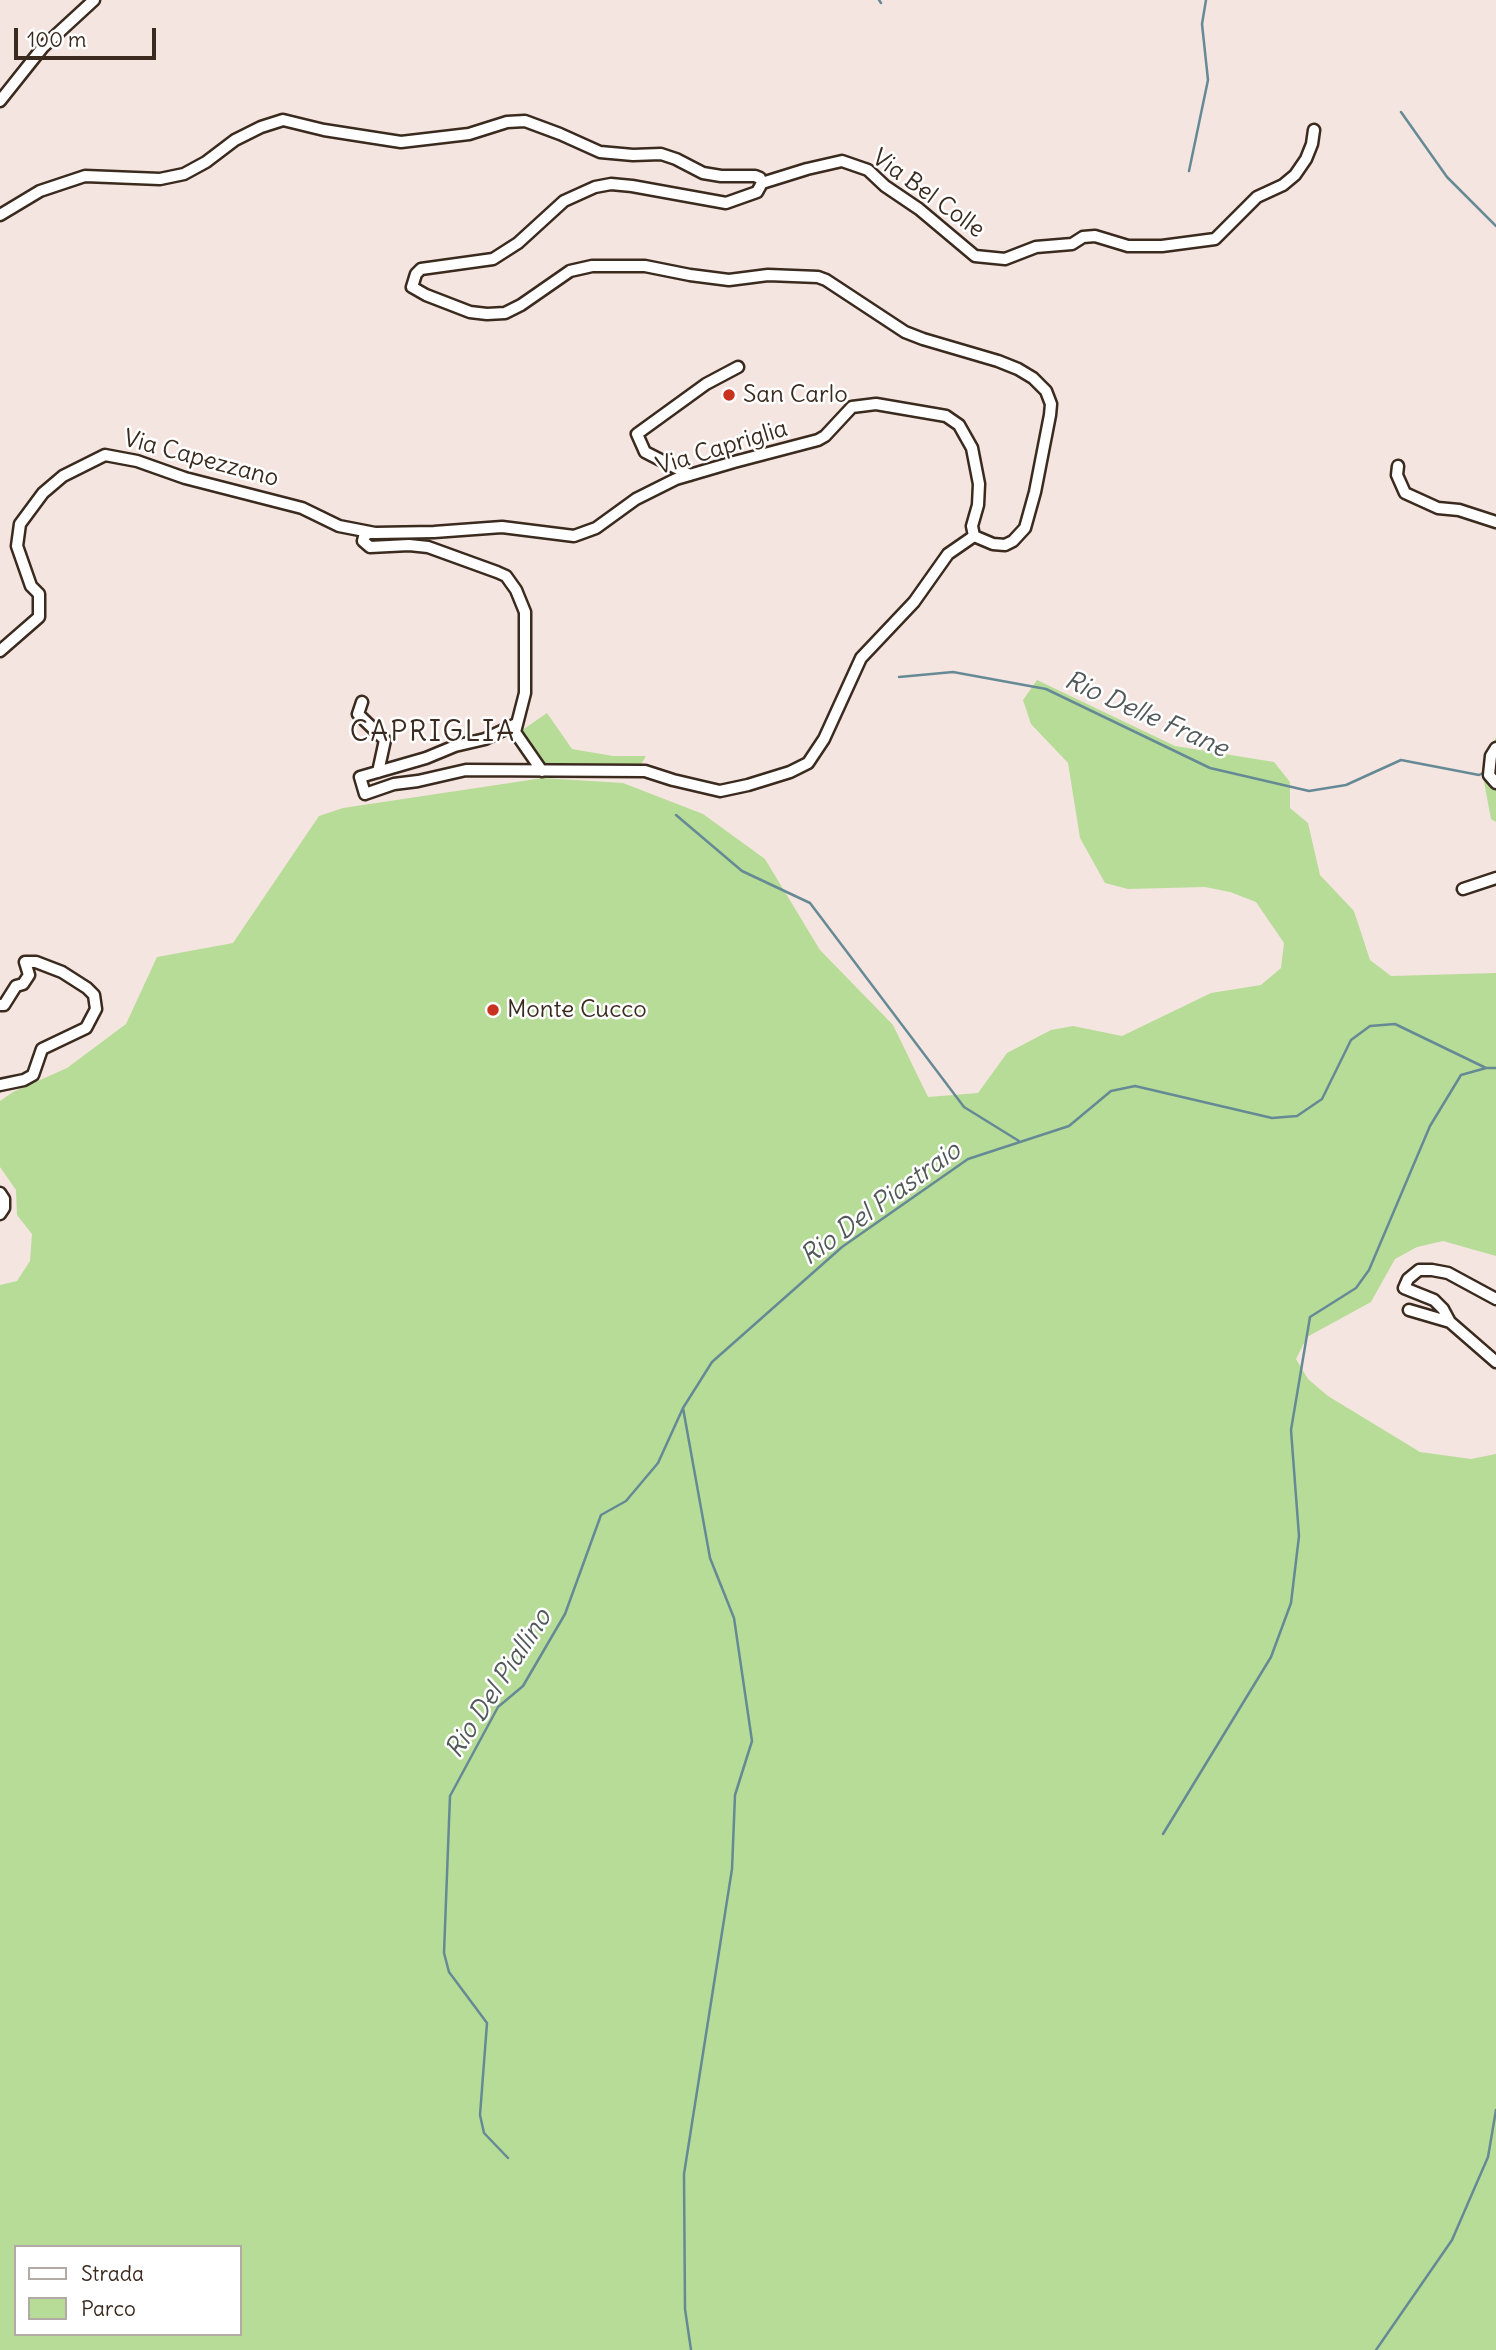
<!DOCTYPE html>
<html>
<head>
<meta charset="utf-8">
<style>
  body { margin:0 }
  #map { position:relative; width:1496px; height:2350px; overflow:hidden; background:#f5e5e0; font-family:Delius,sans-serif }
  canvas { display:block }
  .legend { position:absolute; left:14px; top:2245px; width:228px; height:91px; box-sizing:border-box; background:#fff; border:2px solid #b1aaa5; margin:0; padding:9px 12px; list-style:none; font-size:21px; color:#3b2a1e }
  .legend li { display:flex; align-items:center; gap:14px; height:35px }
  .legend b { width:35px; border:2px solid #b1aaa5 }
  .scale { position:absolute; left:14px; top:28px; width:142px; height:32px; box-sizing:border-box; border:4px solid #3b2a1e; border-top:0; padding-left:9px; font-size:21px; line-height:24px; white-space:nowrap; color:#3b2a1e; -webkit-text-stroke:5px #fff; paint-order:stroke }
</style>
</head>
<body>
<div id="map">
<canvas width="1496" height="2350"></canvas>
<ul class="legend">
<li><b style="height:9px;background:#fff"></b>Strada</li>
<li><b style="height:19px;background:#b7dc97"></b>Parco</li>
</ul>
<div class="scale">100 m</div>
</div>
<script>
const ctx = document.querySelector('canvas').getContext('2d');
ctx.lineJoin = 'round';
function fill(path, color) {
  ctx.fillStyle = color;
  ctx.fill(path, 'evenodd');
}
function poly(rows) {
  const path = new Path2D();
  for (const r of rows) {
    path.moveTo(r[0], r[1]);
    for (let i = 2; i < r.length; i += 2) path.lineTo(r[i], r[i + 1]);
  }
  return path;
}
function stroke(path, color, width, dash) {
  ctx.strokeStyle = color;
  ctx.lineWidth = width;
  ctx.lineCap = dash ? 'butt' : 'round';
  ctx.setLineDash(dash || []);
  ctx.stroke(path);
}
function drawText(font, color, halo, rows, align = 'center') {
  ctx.font = font + ' Delius,sans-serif';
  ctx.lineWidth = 5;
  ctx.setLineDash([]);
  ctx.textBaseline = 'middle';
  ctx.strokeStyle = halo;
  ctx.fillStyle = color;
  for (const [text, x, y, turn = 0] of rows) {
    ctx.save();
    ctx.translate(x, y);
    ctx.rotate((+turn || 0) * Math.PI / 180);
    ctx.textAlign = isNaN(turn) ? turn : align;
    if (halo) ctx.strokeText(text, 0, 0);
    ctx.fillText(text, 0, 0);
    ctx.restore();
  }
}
const green = poly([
  [1037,680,1175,746,1274,762,1290,782,1290,808,1308,823,1320,875,1354,911,1370,960,1391,976,1496,973,1496,1256,1443,1241,1417,1247,1395,1259,1371,1302,1307,1337,1296,1359,1308,1379,1328,1396,1420,1452,1471,1459,1496,1454,1496,2350,0,2350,0,1285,17,1281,30,1261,32,1234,17,1215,16,1190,0,1167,0,1101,13,1092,67,1068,126,1024,157,957,233,943,319,816,343,808,543,778,623,783,703,814,765,859,820,950,893,1025,928,1097,978,1093,1007,1053,1051,1030,1073,1026,1122,1036,1211,993,1261,985,1281,968,1284,943,1256,902,1230,892,1205,887,1128,889,1105,883,1080,838,1068,763,1031,724,1023,700],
  [16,2247,240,2247,240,2334,16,2334],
  [547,713,572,749,613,756,646,756,638,769,546,768,518,733],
  [1496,737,1496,822,1491,819,1482,771]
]);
const stream = poly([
  [879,0,881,3],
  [1401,112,1447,177,1496,226],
  [1189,171,1208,80,1202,24,1206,0],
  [899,677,953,672,1046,689,1210,768,1309,791,1346,785,1401,760,1479,775,1485,772],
  [676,815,742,871,810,903,964,1107,1019,1141],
  [683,1408,710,1558,734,1618,752,1741,735,1795,732,1869,684,2174,685,2309,691,2350],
  [1163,1834,1271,1657,1291,1603,1299,1536,1291,1430,1310,1317,1356,1288,1369,1270,1430,1126,1461,1075,1486,1068],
  [508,2158,484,2133,480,2115,487,2023,449,1972,444,1953,450,1796,498,1707,523,1686,565,1614,601,1515,626,1501,658,1463,683,1408,712,1362,842,1247,968,1159,1069,1126,1111,1091,1135,1086,1272,1118,1297,1116,1322,1099,1351,1040,1370,1026,1395,1024,1486,1068,1496,1068],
  [1376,2350,1452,2240,1488,2157,1496,2110]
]);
const minor = poly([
  [0,101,43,47,94,0],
  [762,183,807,169,842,161,868,170,885,186,919,209,975,256,1005,259,1036,247,1072,244,1083,237,1095,236,1128,246,1162,246,1215,239,1257,197,1283,185,1295,175,1306,159,1312,144,1314,130],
  [0,215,40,191,85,176,160,179,184,174,206,162,235,140,261,127,283,120,324,130,401,142,469,134,507,122,525,121,560,134,600,152,633,155,661,154,676,159,703,173,721,176,755,176,760,178,762,183,757,192,726,203,632,186,611,184,595,187,564,201,518,243,493,259,421,269,416,274,412,287,426,295,470,312,487,314,505,313,521,305,570,271,592,266,645,266,690,275,729,280,768,275,818,277,826,280,905,332,923,339,998,361,1018,369,1033,378,1046,391,1051,404,1050,415,1035,492,1025,528,1013,541,1005,545,993,544,974,536],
  [1398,466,1397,475,1405,493,1438,508,1459,510,1496,522],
  [690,475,645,452,637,434,706,384,738,367],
  [375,533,368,533,364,537,363,541,370,547,409,545,428,547,497,572,506,576,516,590,525,612,525,693,515,732,542,771],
  [0,651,39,617,39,594,31,586,17,546,20,524,43,493,63,476,105,455,137,461,185,478,302,508,339,526,375,533,434,532,502,527,574,536,596,528,636,499,676,479,734,462,818,440,825,436,852,407,876,404,946,416,959,425,972,448,979,484,978,505,972,526,974,536],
  [362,702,358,714,385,740,378,772],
  [516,724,485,739,455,746,426,758,360,777,365,794,394,784,418,781,466,770,645,771,673,780,720,791,748,785,790,772,808,763,824,739,861,658,914,602,948,554,974,536],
  [1496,748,1491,756,1489,775,1496,783],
  [1463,889,1496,878],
  [0,1005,4,1005,16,986,23,984,29,975,25,962,36,962,62,972,87,988,94,995,96,1009,86,1028,42,1049,33,1075,24,1080,0,1085],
  [0,1193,4,1199,4,1208,0,1214],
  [1496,1299,1448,1273,1432,1270,1419,1270,1408,1279,1404,1288,1434,1300,1443,1309,1450,1322,1496,1362],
  [1409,1310,1450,1322]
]);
const markers = [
  [729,395,7,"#c8321e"],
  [493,1010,7,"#c8321e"]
];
const streetNames = [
  ["Via Bel Colle",928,194,36],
  ["Via Capriglia",722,448,-17],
  ["Via Capezzano",201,459,15]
];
const poiNames = [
  ["San Carlo",743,395],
  ["Monte Cucco",507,1010]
];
const waterNames = [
  ["Rio Delle Frane",1146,715,24],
  ["Rio Del Piastraio",881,1204,-36],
  ["Rio Del Piallino",499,1684,-57]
];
const quarterNames = [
  ["CAPRIGLIA",433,733]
];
fill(green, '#b7dc97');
stroke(stream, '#668a95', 2.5);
stroke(minor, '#3b2a1e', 15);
stroke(minor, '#fff', 10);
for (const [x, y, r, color] of markers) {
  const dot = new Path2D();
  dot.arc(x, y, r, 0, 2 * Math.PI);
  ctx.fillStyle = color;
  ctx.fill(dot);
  stroke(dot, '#fff', 2.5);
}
drawText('24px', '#3b2a1e', '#fff', streetNames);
drawText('24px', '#3b2a1e', '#fff', poiNames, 'left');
drawText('italic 26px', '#515a59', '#fff', waterNames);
ctx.letterSpacing = '2px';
drawText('28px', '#3b2a1e', '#fff', quarterNames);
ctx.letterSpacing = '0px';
</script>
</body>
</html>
